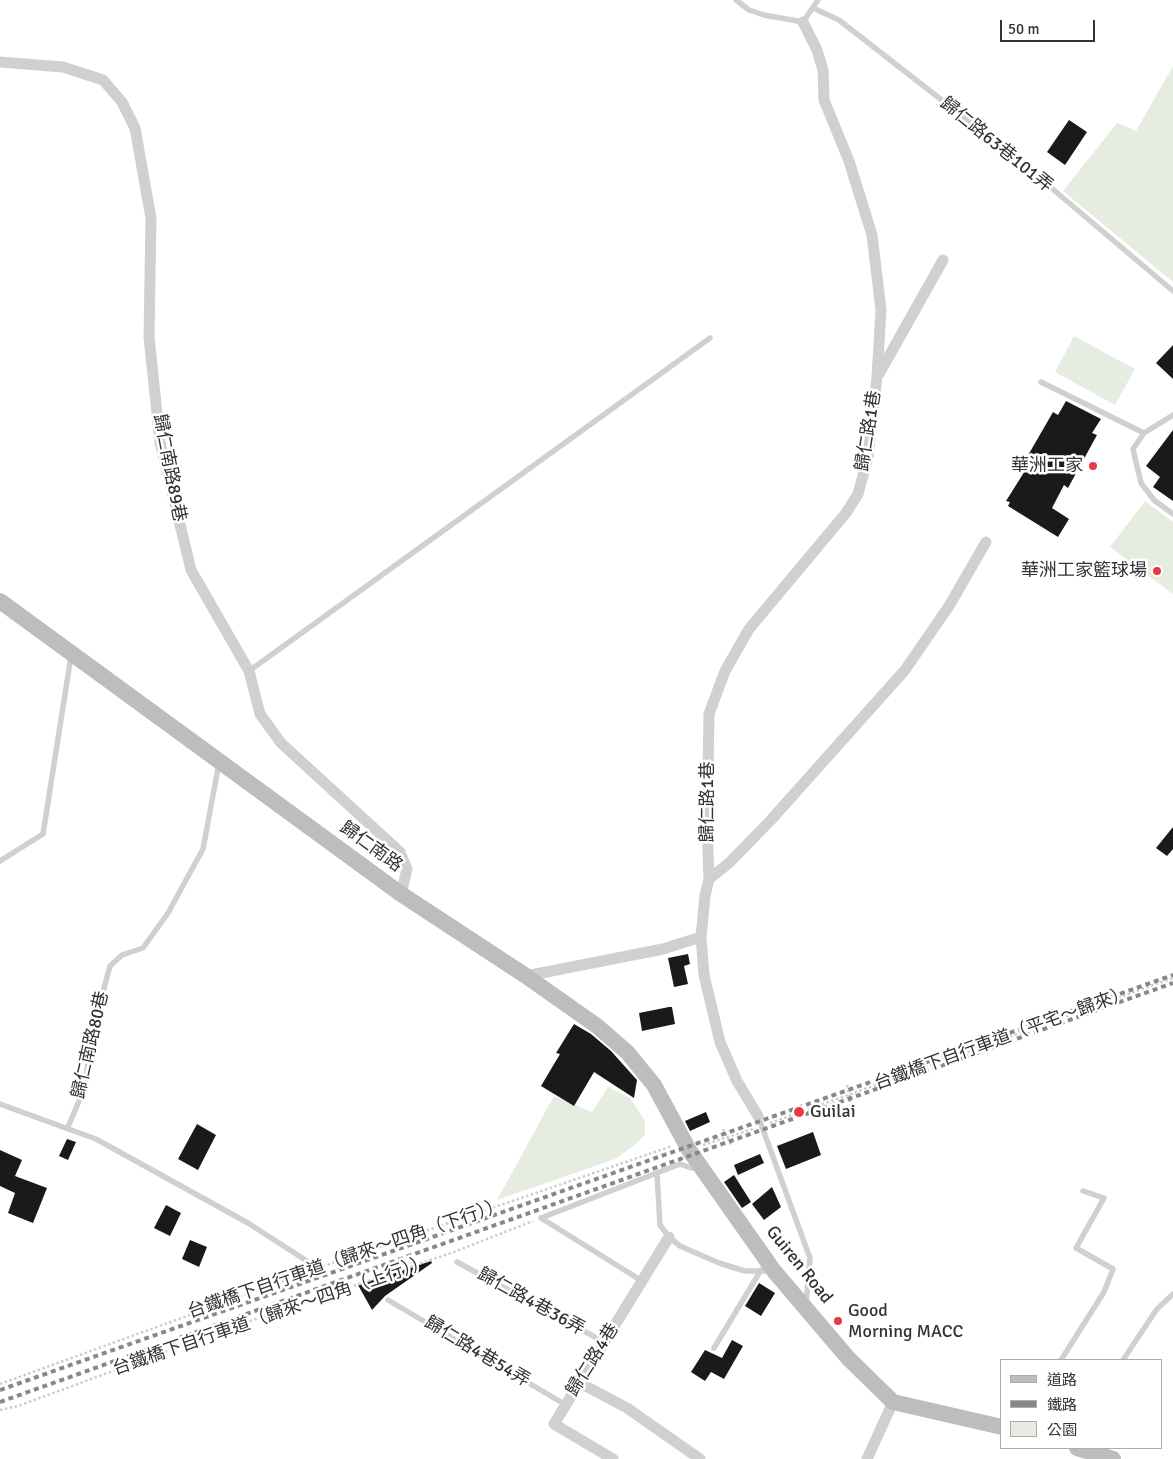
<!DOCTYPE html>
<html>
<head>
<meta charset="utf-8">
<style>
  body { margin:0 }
  #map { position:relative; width:1173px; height:1459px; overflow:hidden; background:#fff; font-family:Signika,"Noto Sans TC",sans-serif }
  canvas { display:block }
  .legend { position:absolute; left:1000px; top:1359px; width:162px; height:90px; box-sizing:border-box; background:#fff; border:1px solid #adadad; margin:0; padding:6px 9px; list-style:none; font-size:15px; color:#333 }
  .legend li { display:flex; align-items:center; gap:10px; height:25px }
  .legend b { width:25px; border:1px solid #adadad }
  .scale { position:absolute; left:1000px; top:20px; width:95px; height:22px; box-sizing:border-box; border:2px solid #333; border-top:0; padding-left:6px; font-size:15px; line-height:18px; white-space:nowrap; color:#333; -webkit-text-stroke:4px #fff; paint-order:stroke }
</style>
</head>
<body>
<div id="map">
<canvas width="1173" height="1459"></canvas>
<ul class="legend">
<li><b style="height:6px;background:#bdbdbd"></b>道路</li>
<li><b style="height:6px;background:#888"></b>鐵路</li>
<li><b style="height:14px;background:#e6ecdf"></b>公園</li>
</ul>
<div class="scale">50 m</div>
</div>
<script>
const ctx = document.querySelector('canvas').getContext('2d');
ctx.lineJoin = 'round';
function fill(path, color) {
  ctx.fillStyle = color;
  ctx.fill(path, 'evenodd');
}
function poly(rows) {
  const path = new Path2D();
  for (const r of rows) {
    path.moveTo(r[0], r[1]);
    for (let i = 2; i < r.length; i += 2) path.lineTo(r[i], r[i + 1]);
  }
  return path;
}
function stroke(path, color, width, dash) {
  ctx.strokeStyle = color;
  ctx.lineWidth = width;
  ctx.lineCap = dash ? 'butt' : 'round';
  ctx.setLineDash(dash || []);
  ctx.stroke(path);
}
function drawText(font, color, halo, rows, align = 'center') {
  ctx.font = font + ' Signika,"Noto Sans TC",sans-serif';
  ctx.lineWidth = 5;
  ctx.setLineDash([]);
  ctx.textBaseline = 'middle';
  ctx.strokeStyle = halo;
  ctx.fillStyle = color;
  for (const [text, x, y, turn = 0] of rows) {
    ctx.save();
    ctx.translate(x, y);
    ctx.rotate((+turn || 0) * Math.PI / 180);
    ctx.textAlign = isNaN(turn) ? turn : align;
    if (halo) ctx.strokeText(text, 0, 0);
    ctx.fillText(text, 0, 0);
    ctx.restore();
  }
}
const green = poly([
  [1173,66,1173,282,1063,191,1117,123,1136,131],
  [1074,336,1135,369,1115,405,1055,372],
  [1145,501,1173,522,1173,594,1110,547],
  [608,1087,630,1098,645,1121,645,1134,636,1144,615,1159,497,1200,554,1096,592,1112]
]);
const building = poly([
  [1069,120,1087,132,1065,165,1047,152],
  [1173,345,1173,379,1156,363],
  [1066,401,1101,419,1092,433,1097,435,1068,488,1064,485,1052,508,1069,519,1058,537,1008,506,1010,502,1006,501,1028,466,1023,464,1053,412,1058,415],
  [1173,430,1173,501,1153,487,1160,477,1146,466],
  [1173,827,1173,849,1167,856,1156,848],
  [688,954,690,964,684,966,688,984,674,987,668,958],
  [669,1007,672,1007,675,1024,642,1031,639,1013],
  [574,1024,591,1034,611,1051,637,1080,634,1098,594,1072,574,1106,541,1086,560,1054,556,1053],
  [706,1112,710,1122,690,1131,685,1121],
  [197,1124,216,1135,198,1170,178,1159],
  [813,1132,821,1155,786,1169,777,1146],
  [67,1139,76,1142,68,1160,59,1156],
  [0,1150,22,1160,15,1176,47,1188,33,1223,8,1213,15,1193,0,1186],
  [760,1154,764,1163,738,1175,734,1165],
  [734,1175,751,1202,742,1208,724,1182],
  [772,1187,781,1207,764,1220,752,1204],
  [166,1205,181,1213,170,1236,154,1228],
  [190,1240,207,1247,199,1267,182,1259],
  [431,1261,432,1263,385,1296,372,1310,358,1285],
  [759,1283,775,1293,761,1316,745,1306],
  [732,1340,743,1346,724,1379,711,1372,705,1381,691,1372,705,1350,722,1358]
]);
const path = poly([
  [847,1085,851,1104],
  [770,1123,1173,978],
  [723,1129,732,1146],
  [703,1145,753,1129],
  [318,1268,672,1146],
  [0,1384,308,1272],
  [0,1410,18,1406,241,1324,454,1252,533,1221]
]);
const lane = poly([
  [736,0,749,10,764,15,803,22,818,0],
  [813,8,839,20,1016,158,1173,291],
  [1041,382,1144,433],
  [1173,415,1144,433,1133,449,1141,483,1154,500,1173,514],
  [249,671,710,338],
  [0,861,43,834,71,656],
  [0,1104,96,1139,248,1223,310,1263],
  [758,1116,810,1258,806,1304],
  [68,1127,85,1087,90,1041,110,966,122,955,143,948,168,913,203,849,219,763],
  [657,1174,660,1225,669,1237,680,1246,719,1263,745,1271,770,1271],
  [541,1218,680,1164,691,1168,699,1168],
  [541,1218,642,1281],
  [457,1262,604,1342],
  [388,1300,566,1405],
  [714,1348,761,1270],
  [1061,1360,1104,1292,1113,1269,1076,1248,1104,1198,1083,1191],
  [1123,1360,1157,1309,1173,1294]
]);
const street = poly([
  [0,62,63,67,103,80,122,102,135,128,151,218,149,337,160,442,191,570,249,671,260,714,281,743,400,852,407,869,401,894],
  [879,374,943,260],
  [709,879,729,863,770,821,905,670,949,606,986,542],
  [701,937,704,975,720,1042,737,1081,758,1116],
  [526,976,663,949,701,937,705,896,709,879,707,824,709,714,725,671,749,629,846,513,858,494,868,457,877,377,881,310,872,235,849,161,824,100,823,70,817,50,803,22],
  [580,1383,627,1408,700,1459],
  [613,1459,554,1424,669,1237],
  [867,1459,893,1402]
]);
const secondary = poly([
  [0,601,401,894,526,976,597,1026,627,1052,654,1085,689,1150,774,1271,848,1358,893,1402,1002,1427],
  [1077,1448,1113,1459]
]);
const rail = poly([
  [0,1390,1173,975],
  [0,1402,1173,983]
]);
const markers = [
  [1093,466,5,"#e63946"],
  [1157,571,5,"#e63946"],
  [799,1112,6,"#e63946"],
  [838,1321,5,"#e63946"]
];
const streetNames = [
  ["歸仁路63巷101弄",996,145,39],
  ["歸仁路1巷",869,431,-81],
  ["歸仁南路89巷",169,468,79],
  ["歸仁路1巷",708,802,-90],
  ["歸仁南路",371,847,36],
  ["台鐵橋下自行車道（平宅～歸來）",1002,1039,-20],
  ["歸仁南路80巷",91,1045,-77],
  ["台鐵橋下自行車道（歸來～四角（下行））",346,1259,-19],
  ["Guiren Road",799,1265,51],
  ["歸仁路4巷36弄",531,1302,29],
  ["台鐵橋下自行車道（歸來～四角（上行））",271,1316,-19],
  ["歸仁路4巷54弄",477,1352,31],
  ["歸仁路4巷",593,1360,-58]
];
const poiNames = [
  ["華洲工家",1083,466],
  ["華洲工家籃球場",1147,571],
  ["Guilai",810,1112,"left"],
  ["Good",848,1311,"left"],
  ["Morning MACC",848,1332,"left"]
];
fill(green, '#e6ecdf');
fill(building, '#1a1a1a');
stroke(path, '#cdcdcd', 2.5, [2.5, 2.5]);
stroke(lane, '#d0d0d0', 5.5);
stroke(street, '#d0d0d0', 11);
stroke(secondary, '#bdbdbd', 16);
stroke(rail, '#888', 4, [5, 4]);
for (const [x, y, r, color] of markers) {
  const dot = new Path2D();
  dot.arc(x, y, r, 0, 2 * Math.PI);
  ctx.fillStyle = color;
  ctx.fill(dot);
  stroke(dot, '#fff', 2);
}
drawText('18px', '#333', '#fff', streetNames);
drawText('18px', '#333', '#fff', poiNames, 'right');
</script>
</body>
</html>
